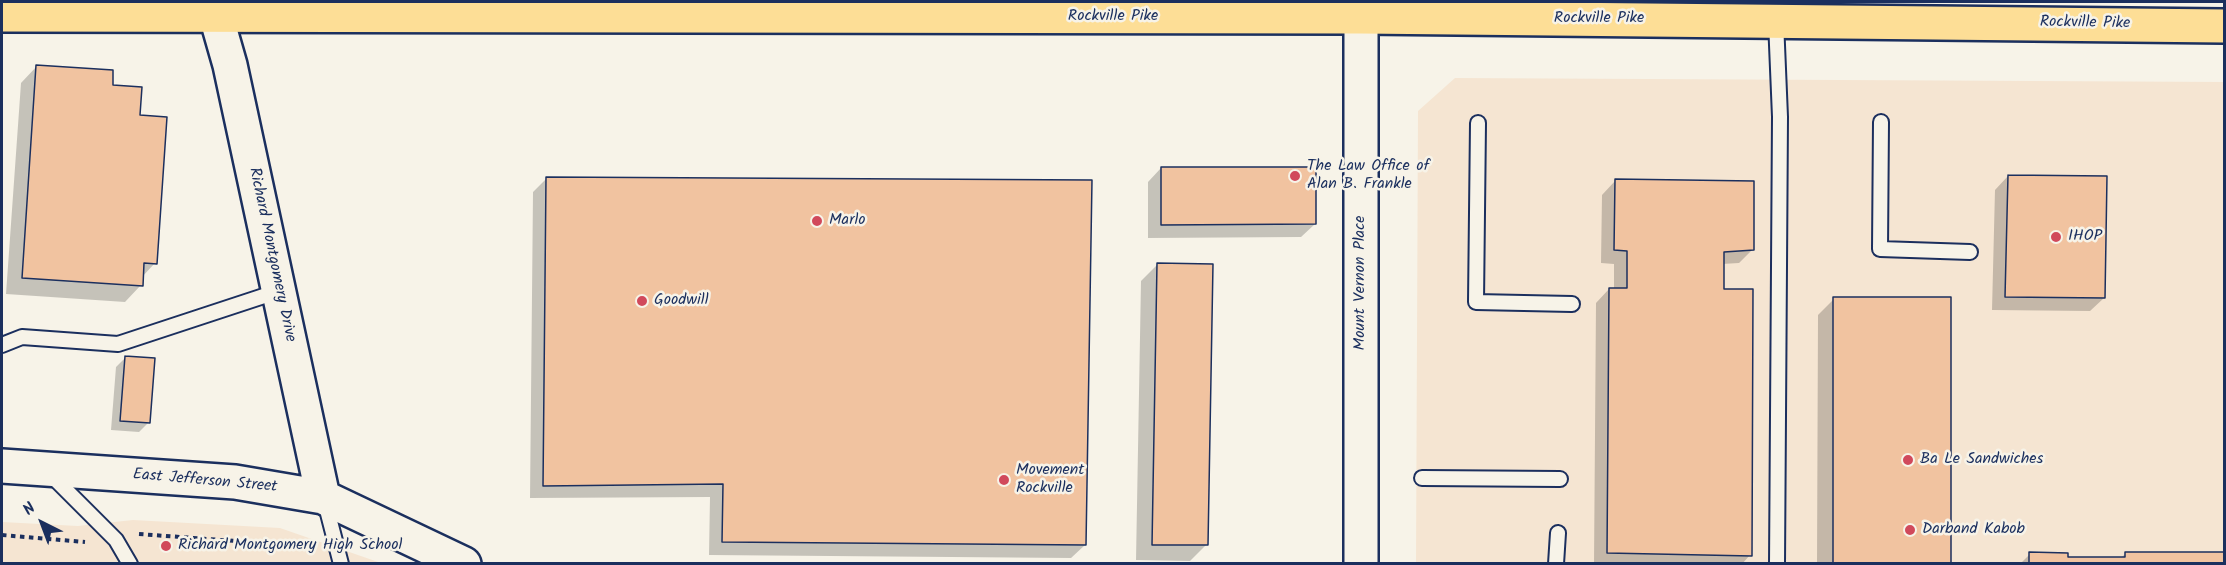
<!DOCTYPE html>
<html>
<head>
<meta charset="utf-8">
<style>
  body { margin:0 }
  #map { position:relative; width:2226px; height:565px; overflow:hidden; background:#f7f3e8; font-family:Kalam,sans-serif }
  canvas { display:block }
  .frame { position:absolute; inset:0; border:3px solid #1b2f5e; pointer-events:none }
  .north { position:absolute; left:12px; top:493px; width:60px; height:60px; -webkit-text-stroke:4px #f7f3e8; paint-order:stroke; rotate:318deg; font-size:16px; font-weight:700; line-height:24px; text-align:center; color:#1b2f5e }
  .north::after { content:''; display:block; margin:auto; width:21px; height:27px; background:#1b2f5e; clip-path:polygon(50% 0,100% 100%,50% 72%,0 100%) }
</style>
</head>
<body>
<div id="map">
<canvas width="2226" height="565"></canvas>
<div class="frame"></div>
<div class="north">N</div>
</div>
<script>
const ctx = document.querySelector('canvas').getContext('2d');
ctx.lineJoin = 'round';
function fill(path, color) {
  ctx.fillStyle = color;
  ctx.fill(path, 'evenodd');
}
function poly(rows) {
  const path = new Path2D();
  for (const r of rows) {
    path.moveTo(r[0], r[1]);
    for (let i = 2; i < r.length; i += 2) path.lineTo(r[i], r[i + 1]);
  }
  return path;
}
function stroke(path, color, width, dash) {
  ctx.strokeStyle = color;
  ctx.lineWidth = width;
  ctx.lineCap = dash ? 'butt' : 'round';
  ctx.setLineDash(dash || []);
  ctx.stroke(path);
}
function drawText(font, color, halo, rows, align = 'center') {
  ctx.font = font + ' Kalam,sans-serif';
  ctx.lineWidth = 5;
  ctx.setLineDash([]);
  ctx.textBaseline = 'middle';
  ctx.strokeStyle = halo;
  ctx.fillStyle = color;
  for (const [text, x, y, turn = 0] of rows) {
    ctx.save();
    ctx.translate(x, y);
    ctx.rotate((+turn || 0) * Math.PI / 180);
    ctx.textAlign = isNaN(turn) ? turn : align;
    if (halo) ctx.strokeText(text, 0, 0);
    ctx.fillText(text, 0, 0);
    ctx.restore();
  }
}
const built = poly([
  [1455,78,2224,82,2224,563,1416,564,1418,111],
  [133,520,280,528,381,563,2,563,2,522,78,526]
]);
const shadow = poly([
  [37,66,111,86,138,116,155,263,142,277,141,285,125,302,6,294,21,83],
  [1161,168,1315,224,1301,237,1148,238,1148,182],
  [2008,176,2104,298,2090,311,1992,310,1995,190],
  [546,179,1085,545,1071,558,709,555,710,497,530,498,533,192],
  [1615,181,1752,250,1739,263,1722,264,1722,290,1750,555,1742,564,1594,564,1596,303,1609,289,1614,289,1614,264,1601,263,1602,195],
  [1157,265,1206,545,1190,561,1136,560,1141,281],
  [1834,299,1949,564,1817,564,1818,315],
  [126,357,149,422,139,432,111,430,116,367],
  [2030,554,2067,558,2121,558,2125,554,2224,554,2224,564,2020,564]
]);
const building = poly([
  [36,65,113,70,113,85,142,87,140,115,167,117,157,264,144,263,143,286,22,278,36,65],
  [1161,167,1316,167,1316,224,1161,225,1161,167],
  [2008,175,2107,176,2105,298,2005,297,2008,175],
  [546,177,1092,180,1086,545,722,542,723,484,543,486,546,177],
  [1615,179,1754,181,1754,250,1724,252,1724,289,1753,289,1752,556,1607,553,1609,288,1627,288,1627,251,1614,250,1615,179],
  [1157,263,1213,264,1208,545,1152,545,1157,263],
  [1833,297,1951,297,1951,564,1833,564,1833,297],
  [125,356,155,358,150,423,120,421,125,356],
  [2029,552,2068,553,2068,557,2125,557,2125,552,2224,552,2224,564,2029,564,2029,552]
]);
const path = poly([
  [139,534,290,545,313,550],
  [2,535,85,542]
]);
const lane = poly([
  [1776,21,1780,117,1777,564],
  [1881,122,1880,249,1970,252],
  [1478,123,1476,302,1572,304],
  [2,345,22,337,118,344,279,291],
  [51,475,116,540,130,564],
  [1422,478,1560,479],
  [325,502,341,564],
  [1556,564,1558,533]
]);
const secondary = poly([
  [212,2,230,65,323,497],
  [2,466,235,482,323,497,464,564],
  [1361,564,1361,2]
]);
const primary = poly([
  [2,15,1361,17,2224,26]
]);
const markers = [
  [1295,176,6,"#d1495b"],
  [817,221,6,"#d1495b"],
  [2056,237,6,"#d1495b"],
  [642,301,6,"#d1495b"],
  [1908,460,6,"#d1495b"],
  [1004,480,6,"#d1495b"],
  [1910,530,6,"#d1495b"],
  [166,546,6,"#d1495b"]
];
const streetNames = [
  ["Rockville Pike",1113,17],
  ["Rockville Pike",1599,19],
  ["Rockville Pike",2085,24,1],
  ["Richard Montgomery Drive",271,255,78],
  ["Mount Vernon Place",1361,283,-90],
  ["East Jefferson Street",205,482,5]
];
const poiNames = [
  ["The Law Office of",1307,167],
  ["Alan B. Frankle",1307,185],
  ["Marlo",829,221],
  ["IHOP",2068,237],
  ["Goodwill",654,301],
  ["Ba Le Sandwiches",1920,460],
  ["Movement",1016,471],
  ["Rockville",1016,489],
  ["Darband Kabob",1922,530],
  ["Richard Montgomery High School",178,546]
];
fill(built, '#f5e5d2');
fill(shadow, '#0003');
fill(building, '#f1c3a0');
stroke(building, '#1b2f5e', 1.5);
stroke(lane, '#1b2f5e', 18);
stroke(secondary, '#1b2f5e', 38);
stroke(primary, '#1b2f5e', 38);
stroke(path, '#1b2f5e', 4, [4.5, 4.5]);
stroke(lane, '#f7f3e8', 14);
stroke(secondary, '#f7f3e8', 33);
stroke(primary, '#fdde96', 33);
for (const [x, y, r, color] of markers) {
  const dot = new Path2D();
  dot.arc(x, y, r, 0, 2 * Math.PI);
  ctx.fillStyle = color;
  ctx.fill(dot);
  stroke(dot, '#f7f3e8', 2);
}
drawText('16px', '#1b2f5e', '#f7f3e8', streetNames);
drawText('16px', '#1b2f5e', '#f7f3e8', poiNames, 'left');
</script>
</body>
</html>
